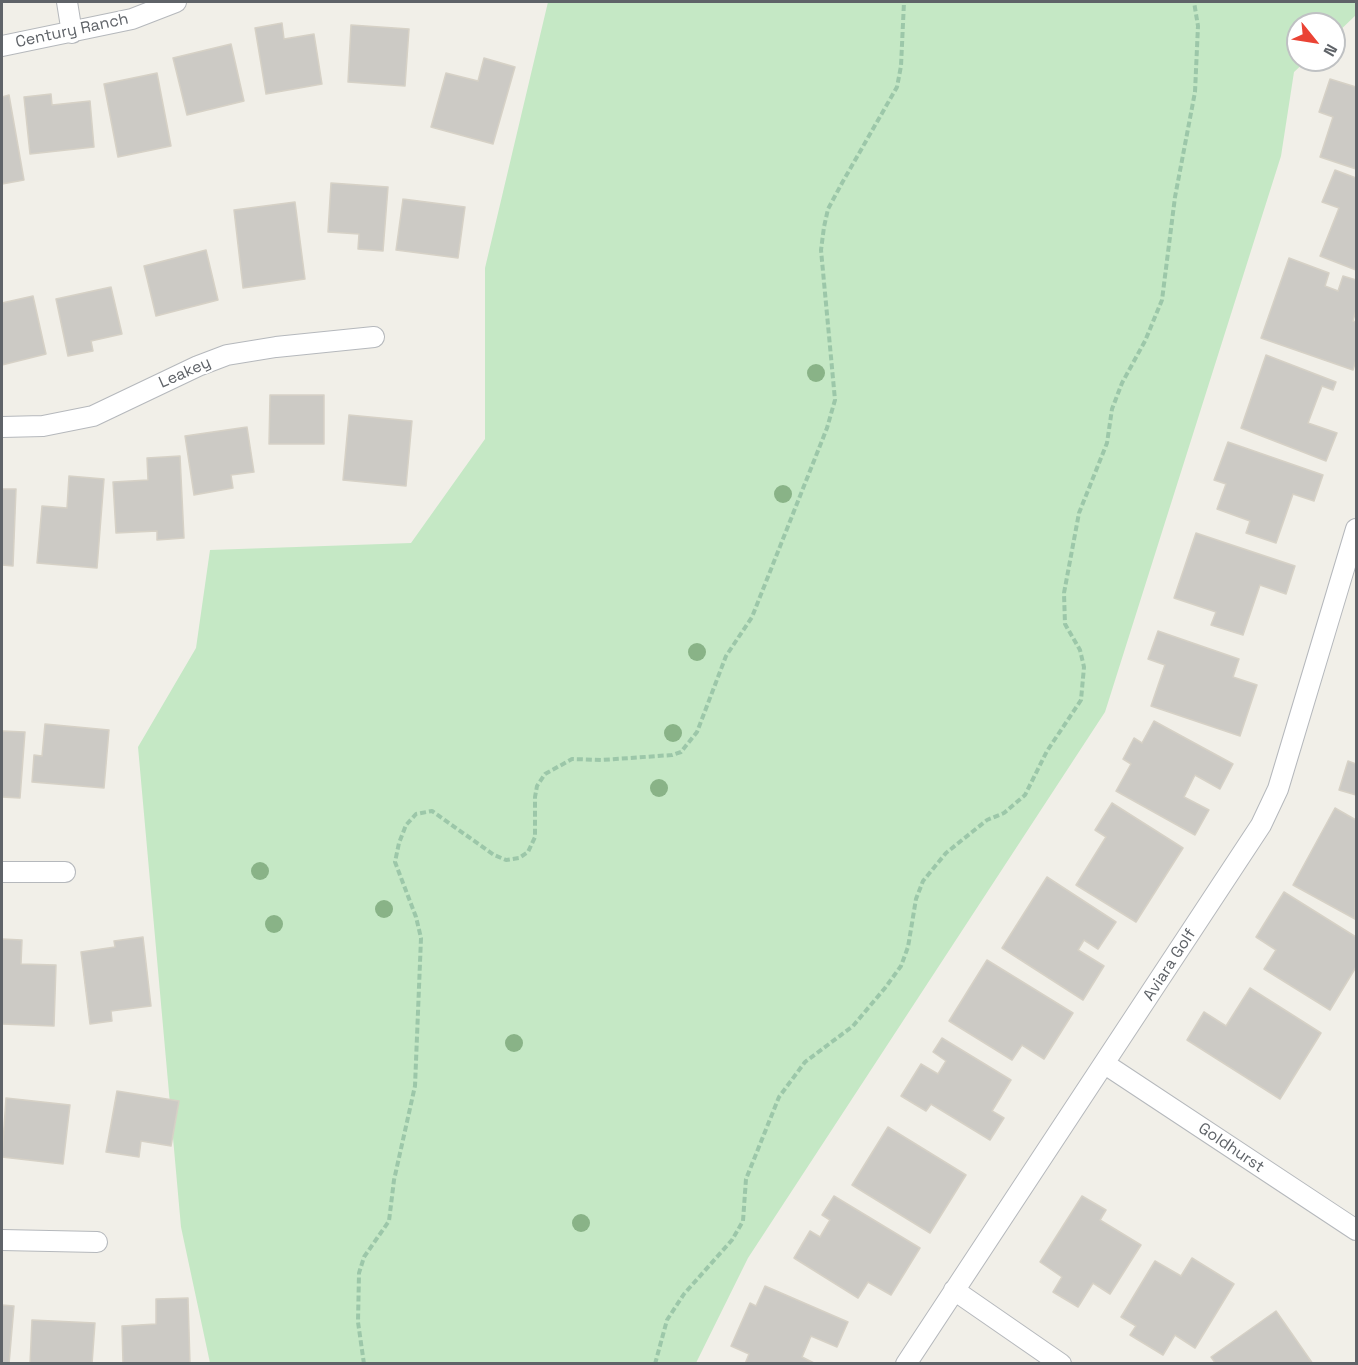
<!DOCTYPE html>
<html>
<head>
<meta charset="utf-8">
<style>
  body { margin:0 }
  #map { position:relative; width:1358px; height:1365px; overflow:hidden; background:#f1efe8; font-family:"Space Grotesk",sans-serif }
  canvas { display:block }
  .frame { position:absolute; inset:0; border:3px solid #5f6368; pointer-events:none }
  .north { position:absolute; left:1286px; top:12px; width:60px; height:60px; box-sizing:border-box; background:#fff; border:2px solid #bfc1c3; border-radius:50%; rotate:120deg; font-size:16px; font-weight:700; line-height:24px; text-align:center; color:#5f6368 }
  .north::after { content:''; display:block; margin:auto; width:21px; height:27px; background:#ea4335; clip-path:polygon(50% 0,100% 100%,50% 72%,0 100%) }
</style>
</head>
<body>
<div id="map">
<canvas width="1358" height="1365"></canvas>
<div class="frame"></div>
<div class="north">N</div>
</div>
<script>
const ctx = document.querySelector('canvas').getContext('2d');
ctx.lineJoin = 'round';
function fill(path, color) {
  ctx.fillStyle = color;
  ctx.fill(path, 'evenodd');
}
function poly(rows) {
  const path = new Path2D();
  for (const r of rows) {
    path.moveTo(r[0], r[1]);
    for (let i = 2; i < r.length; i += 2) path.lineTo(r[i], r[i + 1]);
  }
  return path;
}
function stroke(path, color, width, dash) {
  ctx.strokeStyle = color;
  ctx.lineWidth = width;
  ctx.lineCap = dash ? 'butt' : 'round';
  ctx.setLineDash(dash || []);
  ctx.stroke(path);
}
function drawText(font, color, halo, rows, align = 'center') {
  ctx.font = font + ' "Space Grotesk",sans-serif';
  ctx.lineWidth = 4.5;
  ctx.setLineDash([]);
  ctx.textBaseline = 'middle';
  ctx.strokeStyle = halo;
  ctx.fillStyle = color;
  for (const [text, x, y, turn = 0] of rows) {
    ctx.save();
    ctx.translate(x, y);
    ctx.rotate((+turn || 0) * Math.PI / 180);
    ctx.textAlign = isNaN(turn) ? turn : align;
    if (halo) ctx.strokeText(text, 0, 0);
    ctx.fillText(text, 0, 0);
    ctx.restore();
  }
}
const green = poly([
  [548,2,1356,2,1356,15,1334,36,1334,24,1298,24,1298,60,1307,60,1294,72,1281,156,1105,712,748,1258,696,1363,210,1363,181,1227,138,747,196,648,210,550,411,543,485,439,485,268]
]);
const building = poly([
  [282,23,284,39,314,34,322,84,266,94,255,28,282,23],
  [351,25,409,29,405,86,348,82,351,25],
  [231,44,244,101,187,115,173,58,231,44],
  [484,58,515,67,493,144,431,127,446,73,478,81,484,58],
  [157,73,171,146,118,157,104,84,157,73],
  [1330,79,1356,87,1356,169,1320,157,1333,117,1319,112,1330,79],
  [51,94,52,105,90,101,94,147,30,154,24,97,51,94],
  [9,95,24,180,2,184,2,97,9,95],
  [1335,170,1356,178,1356,270,1320,256,1339,208,1322,202,1335,170],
  [331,183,388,187,383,251,358,249,359,234,328,232,331,183],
  [403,199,465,207,458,258,396,250,403,199],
  [295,202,305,279,243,288,234,210,295,202],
  [206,250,218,300,156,316,144,266,206,250],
  [1289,258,1329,273,1325,286,1338,291,1343,276,1356,280,1356,310,1353,321,1356,322,1356,360,1353,370,1261,338,1289,258],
  [111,287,122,334,91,341,93,351,68,356,56,299,111,287],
  [33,296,46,354,2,365,2,303,33,296],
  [1266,355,1336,382,1333,390,1322,386,1308,423,1337,433,1326,461,1241,428,1266,355],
  [270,395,324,395,324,444,269,444,270,395],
  [349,415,412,421,406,486,343,480,349,415],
  [247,427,254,472,231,475,233,488,194,495,185,436,247,427],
  [1228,442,1323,475,1314,501,1293,494,1276,543,1246,533,1250,521,1217,509,1226,484,1214,480,1228,442],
  [180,456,184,538,157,540,157,531,116,533,113,482,148,480,147,458,180,456],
  [69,476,104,479,97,568,37,563,42,506,67,508,69,476],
  [2,489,16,489,13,566,2,565,2,489],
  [1196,533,1295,566,1286,594,1260,585,1243,635,1211,625,1216,612,1174,598,1196,533],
  [1158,631,1239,659,1233,677,1257,685,1240,736,1151,706,1165,665,1148,659,1158,631],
  [1154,721,1233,764,1220,789,1195,775,1184,797,1209,810,1195,835,1116,791,1131,764,1123,759,1134,738,1142,743,1154,721],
  [45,724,109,730,104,788,32,782,34,755,42,756,45,724],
  [2,731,25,732,20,798,2,797,2,731],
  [1348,761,1356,764,1356,795,1339,790,1348,761],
  [1112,803,1183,848,1136,922,1076,885,1106,837,1095,830,1112,803],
  [1335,808,1356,820,1355,919,1293,885,1335,808],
  [1047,877,1116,922,1098,949,1084,940,1078,950,1104,966,1083,1000,1002,948,1047,877],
  [1284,892,1356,937,1356,967,1330,1010,1264,969,1276,950,1256,937,1284,892],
  [143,937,151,1006,111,1011,112,1021,90,1024,81,952,115,947,114,941,143,937],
  [2,939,22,940,21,964,56,965,54,1026,2,1024,2,939],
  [987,960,1073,1013,1044,1059,1022,1045,1012,1060,949,1021,987,960],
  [1250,988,1321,1033,1280,1099,1187,1040,1204,1012,1226,1026,1250,988],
  [942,1038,1011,1080,992,1111,1004,1118,990,1140,931,1104,926,1111,901,1096,921,1064,938,1074,946,1061,933,1052,942,1038],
  [117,1091,179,1101,171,1146,141,1141,139,1157,106,1152,117,1091],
  [6,1098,70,1105,63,1164,2,1157,6,1098],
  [888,1127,966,1175,930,1233,852,1185,888,1127],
  [834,1196,920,1248,891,1295,868,1282,858,1298,794,1258,810,1231,820,1237,830,1220,822,1215,834,1196],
  [1082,1196,1106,1210,1100,1220,1141,1245,1110,1294,1093,1283,1078,1307,1053,1292,1062,1277,1040,1262,1082,1196],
  [1192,1258,1234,1284,1195,1348,1175,1335,1163,1355,1130,1335,1136,1326,1121,1317,1155,1261,1181,1276,1192,1258],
  [765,1286,848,1322,837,1347,811,1336,802,1357,816,1364,745,1364,749,1354,731,1346,750,1303,756,1306,765,1286],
  [188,1298,190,1364,123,1364,122,1326,156,1324,156,1299,188,1298],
  [2,1305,14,1306,9,1364,2,1364,2,1305],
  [1276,1311,1313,1364,1216,1364,1211,1357,1276,1311],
  [32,1320,95,1323,92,1364,30,1364,32,1320]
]);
const path = poly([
  [364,1364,358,1322,359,1273,364,1257,389,1221,394,1180,415,1086,421,938,416,917,395,862,399,843,406,825,416,814,432,811,494,855,506,860,519,858,528,852,535,837,535,797,537,786,545,774,572,759,602,760,672,755,681,752,697,732,726,656,752,617,827,428,835,400,821,250,824,227,828,209,842,183,897,87,901,66,904,2],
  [655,1364,667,1320,684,1294,732,1240,743,1221,746,1179,779,1097,805,1062,853,1026,885,988,901,966,908,947,916,899,923,881,946,853,987,820,1004,813,1025,795,1047,751,1081,700,1084,667,1080,650,1065,624,1064,593,1079,513,1107,443,1112,409,1122,383,1145,341,1162,300,1175,197,1195,92,1198,26,1194,2]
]);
const minor = poly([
  [67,2,72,33],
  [2,46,132,19,176,2],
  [2,427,43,426,93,416,198,366,227,355,276,347,374,337],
  [2,872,65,872],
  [1105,1064,1356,1230],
  [2,1240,97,1242],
  [954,1290,1061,1364],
  [906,1364,1261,825,1278,789,1356,529]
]);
const trees = [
  [816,373],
  [783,494],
  [697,652],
  [673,733],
  [659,788],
  [260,871],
  [384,909],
  [274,924],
  [514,1043],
  [581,1223]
];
const streetNames = [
  ["Century Ranch",72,31,-12],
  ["Leakey",185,373,-24],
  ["Aviara Golf",1170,965,-57],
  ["Goldhurst",1231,1148,34]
];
fill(green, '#c5e8c5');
fill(building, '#cccac5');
stroke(building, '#d6d1c6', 1.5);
stroke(minor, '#b5b8bc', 22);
stroke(path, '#9cc7a9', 4, [6, 3]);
stroke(minor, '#fff', 20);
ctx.fillStyle = '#89b387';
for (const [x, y] of trees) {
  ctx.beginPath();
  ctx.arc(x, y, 9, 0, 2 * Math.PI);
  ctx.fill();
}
drawText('16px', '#5f6368', '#fff', streetNames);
</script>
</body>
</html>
